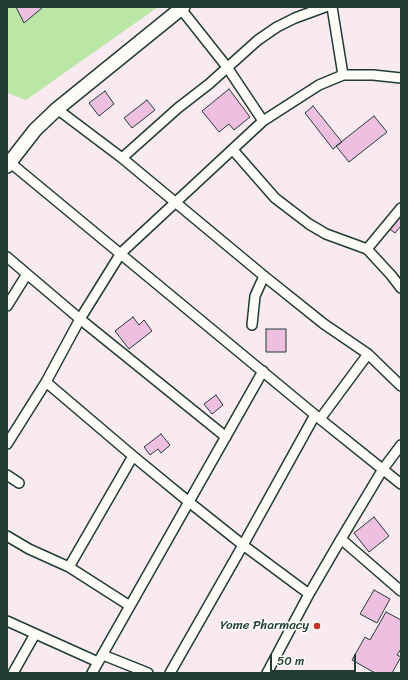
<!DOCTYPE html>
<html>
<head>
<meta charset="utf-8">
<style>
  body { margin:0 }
  #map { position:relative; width:408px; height:680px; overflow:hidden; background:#f8eaf0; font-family:Sriracha,sans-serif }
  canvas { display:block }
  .frame { position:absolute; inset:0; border:8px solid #1f3d34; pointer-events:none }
  .scale { position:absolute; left:270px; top:654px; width:86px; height:18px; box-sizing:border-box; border:2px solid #1f3d34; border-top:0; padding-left:5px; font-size:12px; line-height:14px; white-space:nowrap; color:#1f3d34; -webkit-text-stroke:3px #fdfcf7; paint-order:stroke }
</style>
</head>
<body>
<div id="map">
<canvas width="408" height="680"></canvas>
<div class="frame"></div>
<div class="scale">50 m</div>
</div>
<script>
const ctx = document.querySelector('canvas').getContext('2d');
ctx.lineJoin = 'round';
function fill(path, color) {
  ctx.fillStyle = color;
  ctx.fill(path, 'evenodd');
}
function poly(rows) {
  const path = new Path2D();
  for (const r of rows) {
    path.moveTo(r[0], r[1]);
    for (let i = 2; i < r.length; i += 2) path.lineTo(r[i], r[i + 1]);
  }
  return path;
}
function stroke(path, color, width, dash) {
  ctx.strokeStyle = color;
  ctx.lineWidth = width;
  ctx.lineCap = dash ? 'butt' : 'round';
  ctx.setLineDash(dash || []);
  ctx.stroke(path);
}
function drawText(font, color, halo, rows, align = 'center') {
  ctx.font = font + ' Sriracha,sans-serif';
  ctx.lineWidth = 3.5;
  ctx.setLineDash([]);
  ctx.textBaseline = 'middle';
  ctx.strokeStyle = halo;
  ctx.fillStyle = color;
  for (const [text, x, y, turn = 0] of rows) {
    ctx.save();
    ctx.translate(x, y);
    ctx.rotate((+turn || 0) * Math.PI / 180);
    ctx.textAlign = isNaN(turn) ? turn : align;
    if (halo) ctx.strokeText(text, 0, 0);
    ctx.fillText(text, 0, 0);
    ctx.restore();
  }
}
const green = poly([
  [7,7,158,7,26,100,7,93]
]);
const building = poly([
  [16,7,41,7,42,8,24,23,16,7],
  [229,89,250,117,234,130,229,124,219,132,202,111,229,89],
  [105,91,114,104,99,116,89,103,105,91],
  [147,100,155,110,132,128,124,118,147,100],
  [313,106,342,142,333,149,305,113,313,106],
  [374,116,387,132,349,162,336,146,374,116],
  [401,209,401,226,395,233,387,227,401,209],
  [133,317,139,325,144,320,152,331,129,349,115,331,133,317],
  [266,329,286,329,286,352,266,352,266,329],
  [216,395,223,405,212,414,204,404,216,395],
  [161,434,170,445,161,453,158,449,150,455,144,447,161,434],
  [374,517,389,536,369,552,354,533,374,517],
  [374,590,390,599,377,623,360,614,374,590],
  [386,612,401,620,401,649,397,655,401,657,392,673,375,673,352,660,365,637,370,640,386,612]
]);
const minor = poly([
  [332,7,343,75],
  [181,9,227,67,263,121],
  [57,109,122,158,264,276,324,324,368,354,401,386],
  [233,150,275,198,309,224,326,234,367,249],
  [122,158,178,108,209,84,258,40,277,27,295,18,325,7],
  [7,160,320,419,401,484],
  [401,208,367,249,391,275,401,288],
  [7,257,80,319,226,437],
  [7,306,27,274],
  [252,325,255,296,264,276],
  [46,382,133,456,189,502,243,545,309,594],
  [320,419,368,354],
  [7,444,46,382,80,319,121,253,263,121,319,85,343,75,373,75,401,78],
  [7,475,19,483],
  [7,536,29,549,69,567,133,456],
  [341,539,401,591],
  [69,567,130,606],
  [7,621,98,662],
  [103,655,148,673],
  [13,673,35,634],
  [92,673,263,371],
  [170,673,243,545,315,415],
  [267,673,309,594,341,539,383,469,401,445]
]);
const secondary = poly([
  [7,166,35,130,57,109,183,7]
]);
const markers = [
  [317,626,4,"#c8321e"]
];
const poiNames = [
  ["Yome Pharmacy",309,626]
];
fill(green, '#bae7a5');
fill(building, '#eebfe1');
stroke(building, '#1f3d34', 1);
stroke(minor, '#1f3d34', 12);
stroke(secondary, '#1f3d34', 16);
stroke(minor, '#fdfcf7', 9);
stroke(secondary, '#fdfcf7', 13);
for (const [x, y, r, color] of markers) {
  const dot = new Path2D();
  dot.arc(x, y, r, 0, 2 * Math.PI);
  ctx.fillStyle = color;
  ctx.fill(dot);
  stroke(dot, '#fdfcf7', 1.5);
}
drawText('13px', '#1f3d34', '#fdfcf7', poiNames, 'right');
</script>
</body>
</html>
